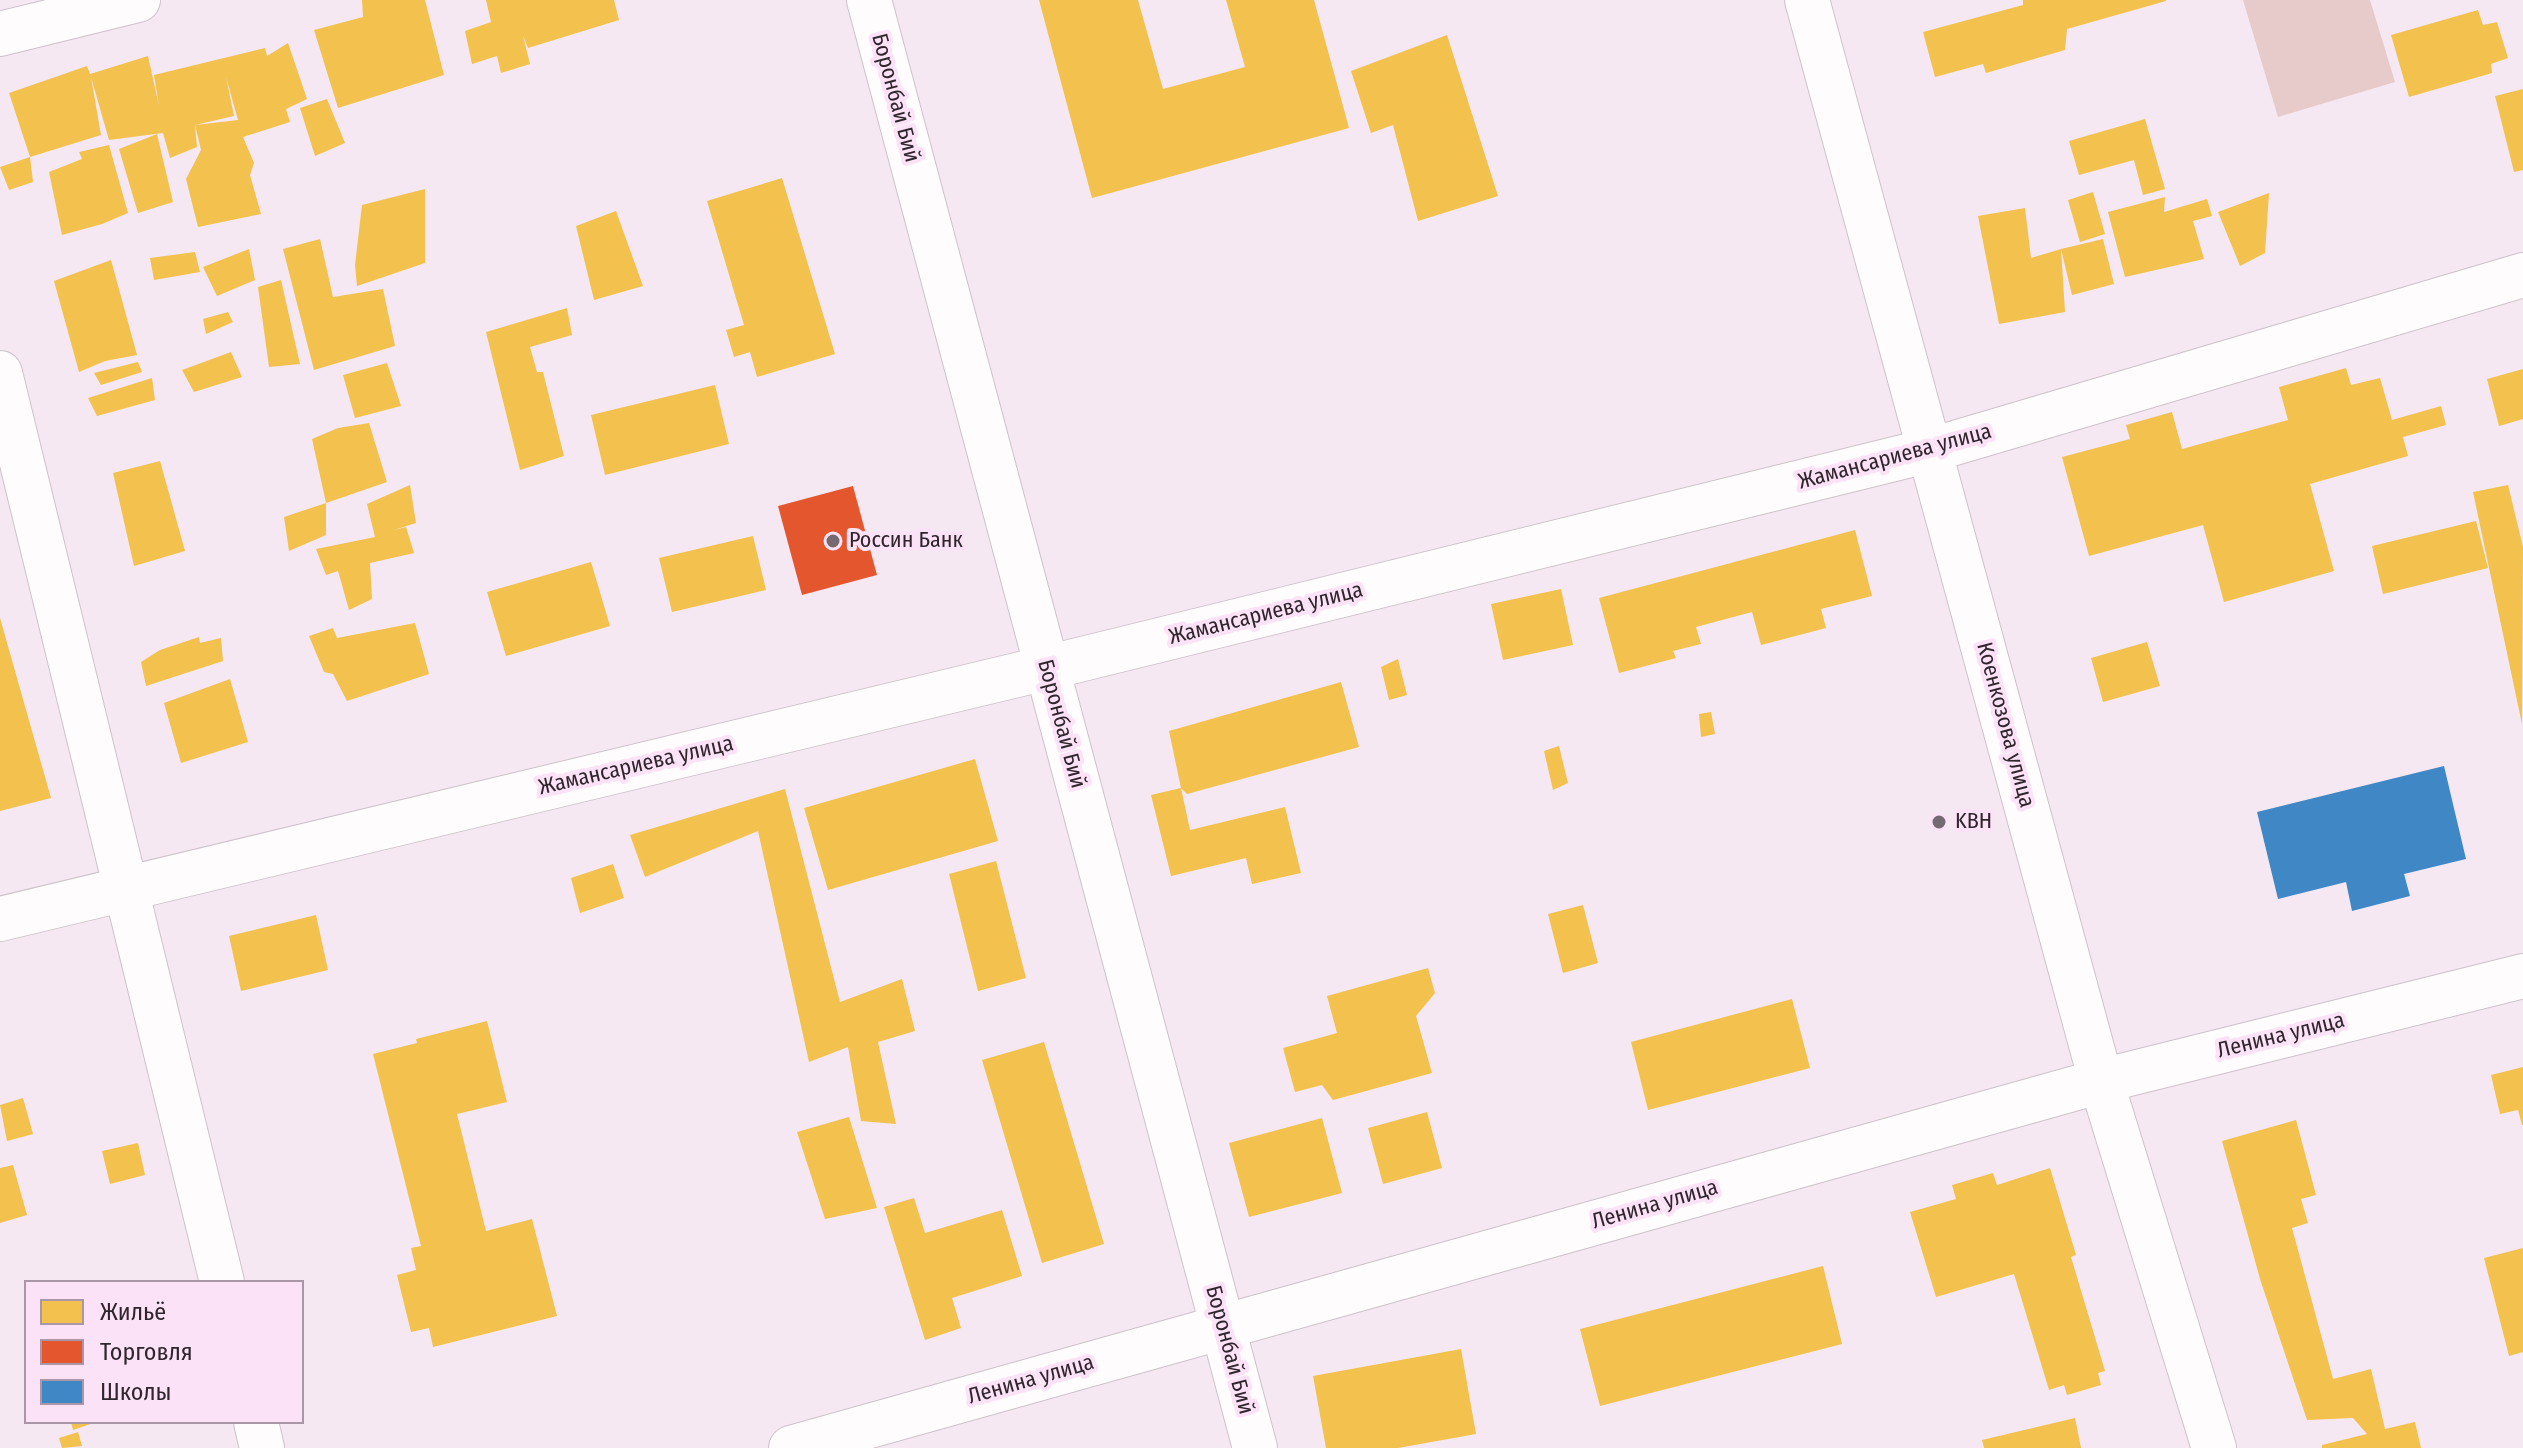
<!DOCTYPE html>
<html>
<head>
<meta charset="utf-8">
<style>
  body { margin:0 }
  #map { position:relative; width:2523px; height:1448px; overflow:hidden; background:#f6e8f2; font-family:"Fira Sans Condensed",sans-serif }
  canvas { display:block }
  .legend { position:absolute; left:24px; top:1280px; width:280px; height:144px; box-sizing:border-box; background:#fce2f6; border:2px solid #aa96a6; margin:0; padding:10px 14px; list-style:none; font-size:24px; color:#2f252d }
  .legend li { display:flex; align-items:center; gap:16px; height:40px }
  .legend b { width:40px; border:2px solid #aa96a6 }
</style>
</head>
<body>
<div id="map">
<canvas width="2523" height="1448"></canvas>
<ul class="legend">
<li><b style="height:22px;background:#f2c14e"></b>Жильё</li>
<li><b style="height:22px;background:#e4572e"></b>Торговля</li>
<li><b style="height:22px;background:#3f88c5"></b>Школы</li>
</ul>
</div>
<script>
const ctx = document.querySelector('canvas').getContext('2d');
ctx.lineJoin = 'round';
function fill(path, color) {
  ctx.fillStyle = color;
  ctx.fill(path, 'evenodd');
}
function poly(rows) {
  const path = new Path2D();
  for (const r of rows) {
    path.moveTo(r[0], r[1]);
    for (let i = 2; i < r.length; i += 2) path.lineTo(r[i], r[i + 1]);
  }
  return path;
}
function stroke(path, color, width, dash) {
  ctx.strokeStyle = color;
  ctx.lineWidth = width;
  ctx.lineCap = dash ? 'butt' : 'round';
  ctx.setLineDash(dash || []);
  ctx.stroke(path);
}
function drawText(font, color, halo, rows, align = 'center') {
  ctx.font = font + ' "Fira Sans Condensed",sans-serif';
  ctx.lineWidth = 8;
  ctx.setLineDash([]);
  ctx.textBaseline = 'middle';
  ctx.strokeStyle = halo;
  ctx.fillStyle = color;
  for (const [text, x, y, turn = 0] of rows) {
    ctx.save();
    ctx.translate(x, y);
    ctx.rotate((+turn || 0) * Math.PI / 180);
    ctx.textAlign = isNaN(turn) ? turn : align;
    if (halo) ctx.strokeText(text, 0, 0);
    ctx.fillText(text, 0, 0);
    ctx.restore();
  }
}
const green = poly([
  [2243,0,2370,0,2395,82,2278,117]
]);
const homes = poly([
  [362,0,425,0,444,75,338,108,314,30,363,17],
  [486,0,614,0,619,20,528,48,523,36,530,64,501,73,497,56,472,64,465,31,491,22],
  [1039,0,1138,0,1163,89,1245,67,1226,0,1314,0,1349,128,1092,198],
  [2023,0,2166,0,2166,1,2067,29,2065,50,1986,73,1983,64,1935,77,1923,32,2023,5],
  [2478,10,2483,25,2497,22,2508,58,2491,64,2492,73,2409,97,2391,35],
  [1447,35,1498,196,1418,221,1393,125,1371,133,1351,71],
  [288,43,307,99,286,109,290,122,243,137,254,163,250,175,261,214,198,227,186,179,201,150,195,125,238,120,226,77,234,116,195,125,197,147,170,158,163,133,109,140,91,77,101,135,30,157,9,93,87,66,90,74,148,56,159,106,154,75,265,48,267,56],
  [2523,89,2523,170,2514,172,2495,96],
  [327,99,345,143,315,156,300,108],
  [2145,119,2165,189,2143,195,2134,160,2079,175,2069,141],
  [157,134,173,202,138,213,119,149],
  [109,145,128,213,102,224,62,235,49,172,82,159,79,152],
  [30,157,33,182,9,190,0,167],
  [782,178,835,354,757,377,750,352,734,357,726,330,744,325,707,201],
  [425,189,425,263,357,286,355,265,362,205],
  [2093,192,2105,234,2080,242,2068,200],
  [2269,193,2265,253,2240,266,2218,212],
  [2165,197,2164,212,2207,199,2212,216,2193,221,2204,259,2125,277,2108,212],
  [2025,208,2031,258,2061,249,2065,312,1999,324,1978,216],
  [616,211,643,286,594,300,576,226],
  [320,239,333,297,383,289,395,346,314,370,283,249],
  [2103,239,2114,284,2072,295,2061,249],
  [249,249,255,280,217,296,203,267],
  [195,252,200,272,154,280,150,258],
  [111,260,137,355,105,361,79,372,54,281],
  [281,280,300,364,269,367,258,287],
  [567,308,572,335,530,347,537,372,543,372,564,456,520,470,486,332],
  [228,312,233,322,206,334,203,319],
  [231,352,242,377,194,392,182,370],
  [138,362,142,372,101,385,94,373],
  [387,363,401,406,355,418,343,375],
  [2346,368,2351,385,2380,378,2392,420,2441,406,2446,425,2403,437,2408,456,2310,484,2334,571,2224,602,2203,525,2089,556,2062,457,2130,439,2126,425,2172,412,2182,449,2288,420,2279,387],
  [2523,369,2523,419,2499,426,2487,379],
  [152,378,155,400,97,416,88,398],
  [715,385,729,444,605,475,591,415],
  [369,423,387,482,326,503,312,439,338,428],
  [160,461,185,551,134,566,113,473],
  [410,485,416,523,394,530,406,527,414,553,370,563,372,599,349,610,338,571,326,575,316,549,375,537,367,504],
  [2508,485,2523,547,2522,724,2473,492],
  [326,503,326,535,289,551,284,517],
  [2476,521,2488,568,2383,594,2372,546],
  [1855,530,1872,596,1821,609,1826,628,1761,645,1752,612,1696,627,1701,644,1673,651,1676,658,1619,673,1599,598],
  [753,536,766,590,672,612,659,558],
  [591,562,610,626,506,656,487,592],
  [1561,589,1573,645,1503,660,1491,604],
  [0,618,51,798,0,811],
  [415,623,429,674,347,701,333,674,324,672,309,636,333,628,337,638],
  [199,637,200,643,221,638,223,661,146,686,141,662,160,650],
  [2147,642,2160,686,2103,702,2091,658],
  [1398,659,1407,695,1389,700,1381,667],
  [230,679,248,742,181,763,164,703],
  [1341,682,1359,747,1187,794,1181,788,1169,731],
  [1711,712,1715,734,1701,737,1699,714],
  [1559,746,1568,783,1553,790,1544,751],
  [975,759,998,841,828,890,804,808],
  [1181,788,1190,830,1285,807,1301,873,1252,884,1246,858,1171,876,1151,795],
  [785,789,840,1002,902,979,915,1031,878,1042,896,1124,861,1121,848,1047,809,1062,758,831,645,877,630,835],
  [996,861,1026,978,978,991,949,874],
  [613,864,624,898,580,913,571,878],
  [1583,905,1598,963,1563,973,1548,914],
  [316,915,328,970,241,991,229,936],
  [1428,968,1435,993,1416,1016,1432,1073,1333,1100,1322,1085,1295,1092,1283,1048,1337,1033,1327,996],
  [1792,999,1810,1068,1648,1110,1631,1042],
  [487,1021,507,1102,457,1114,486,1231,532,1219,557,1316,433,1347,429,1328,411,1332,397,1275,416,1270,411,1248,421,1246,373,1054,417,1043,416,1039],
  [1044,1042,1104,1244,1042,1263,982,1060],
  [2523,1067,2523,1125,2522,1125,2518,1110,2500,1114,2491,1075],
  [23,1098,33,1134,7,1141,0,1105],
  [1427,1112,1442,1168,1383,1184,1368,1128],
  [849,1117,877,1208,825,1219,797,1132],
  [1322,1118,1342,1193,1249,1217,1229,1143],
  [2296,1120,2316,1195,2301,1199,2308,1223,2292,1228,2333,1379,2371,1369,2385,1429,2415,1422,2421,1448,2322,1448,2322,1445,2367,1434,2353,1418,2307,1420,2260,1279,2222,1141],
  [138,1143,145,1175,110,1184,102,1151],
  [13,1165,27,1215,0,1223,0,1168],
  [2050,1168,2076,1255,2071,1257,2105,1371,2098,1373,2101,1385,2067,1395,2064,1385,2049,1390,2014,1274,1936,1297,1910,1212,1956,1199,1952,1185,1993,1173,1997,1185],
  [914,1198,925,1233,1002,1210,1022,1276,952,1298,961,1328,925,1340,884,1207],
  [2523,1248,2523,1352,2509,1356,2484,1258],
  [1823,1266,1842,1344,1600,1406,1580,1329],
  [1461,1349,1476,1434,1398,1448,1326,1448,1313,1376],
  [2075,1418,2081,1448,1984,1448,1982,1440],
  [71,1422,96,1422,73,1430],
  [78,1432,82,1446,62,1448,59,1438]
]);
const shops = poly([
  [853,486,877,575,802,595,778,506]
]);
const schools = poly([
  [2444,766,2466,859,2404,874,2410,896,2352,911,2346,882,2278,899,2257,812]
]);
const minor = poly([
  [1807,0,2101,1081,2214,1448],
  [0,34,138,0],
  [0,373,222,1282],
  [256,1422,262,1448],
  [791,1448,2101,1081,2523,976]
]);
const tertiary = poly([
  [869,0,1255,1448]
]);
const secondary = poly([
  [0,919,1046,668,1931,450,2523,275]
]);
const markers = [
  [833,541,8,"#756972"],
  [1939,822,8,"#756972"]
];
const streetNames = [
  ["Боронбай Бий",895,98,75],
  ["Жамансариева улица",1895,457,-15],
  ["Жамансариева улица",1266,614,-14],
  ["Боронбай Бий",1061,724,75],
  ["Коенкозова улица",2005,725,75],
  ["Жамансариева улица",636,766,-13],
  ["Ленина улица",2281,1036,-14],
  ["Ленина улица",1655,1205,-16],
  ["Боронбай Бий",1229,1350,75],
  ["Ленина улица",1031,1380,-16]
];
const poiNames = [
  ["Россин Банк",849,541],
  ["KBH",1955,822]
];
fill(green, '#e7caca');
fill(homes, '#f2c14e');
fill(shops, '#e4572e');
fill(schools, '#3f88c5');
stroke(minor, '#cdc2ca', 46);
stroke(tertiary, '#cdc2ca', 46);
stroke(secondary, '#cdc2ca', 46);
stroke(minor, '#fefcfd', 44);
stroke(tertiary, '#fefcfd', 44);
stroke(secondary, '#fefcfd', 44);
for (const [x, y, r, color] of markers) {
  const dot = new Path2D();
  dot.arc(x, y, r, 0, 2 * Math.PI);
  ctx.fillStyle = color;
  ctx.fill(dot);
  stroke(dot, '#fce2f6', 3);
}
drawText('22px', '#2f252d', '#fce2f6', streetNames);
drawText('22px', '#2f252d', '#fce2f6', poiNames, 'left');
</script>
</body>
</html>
